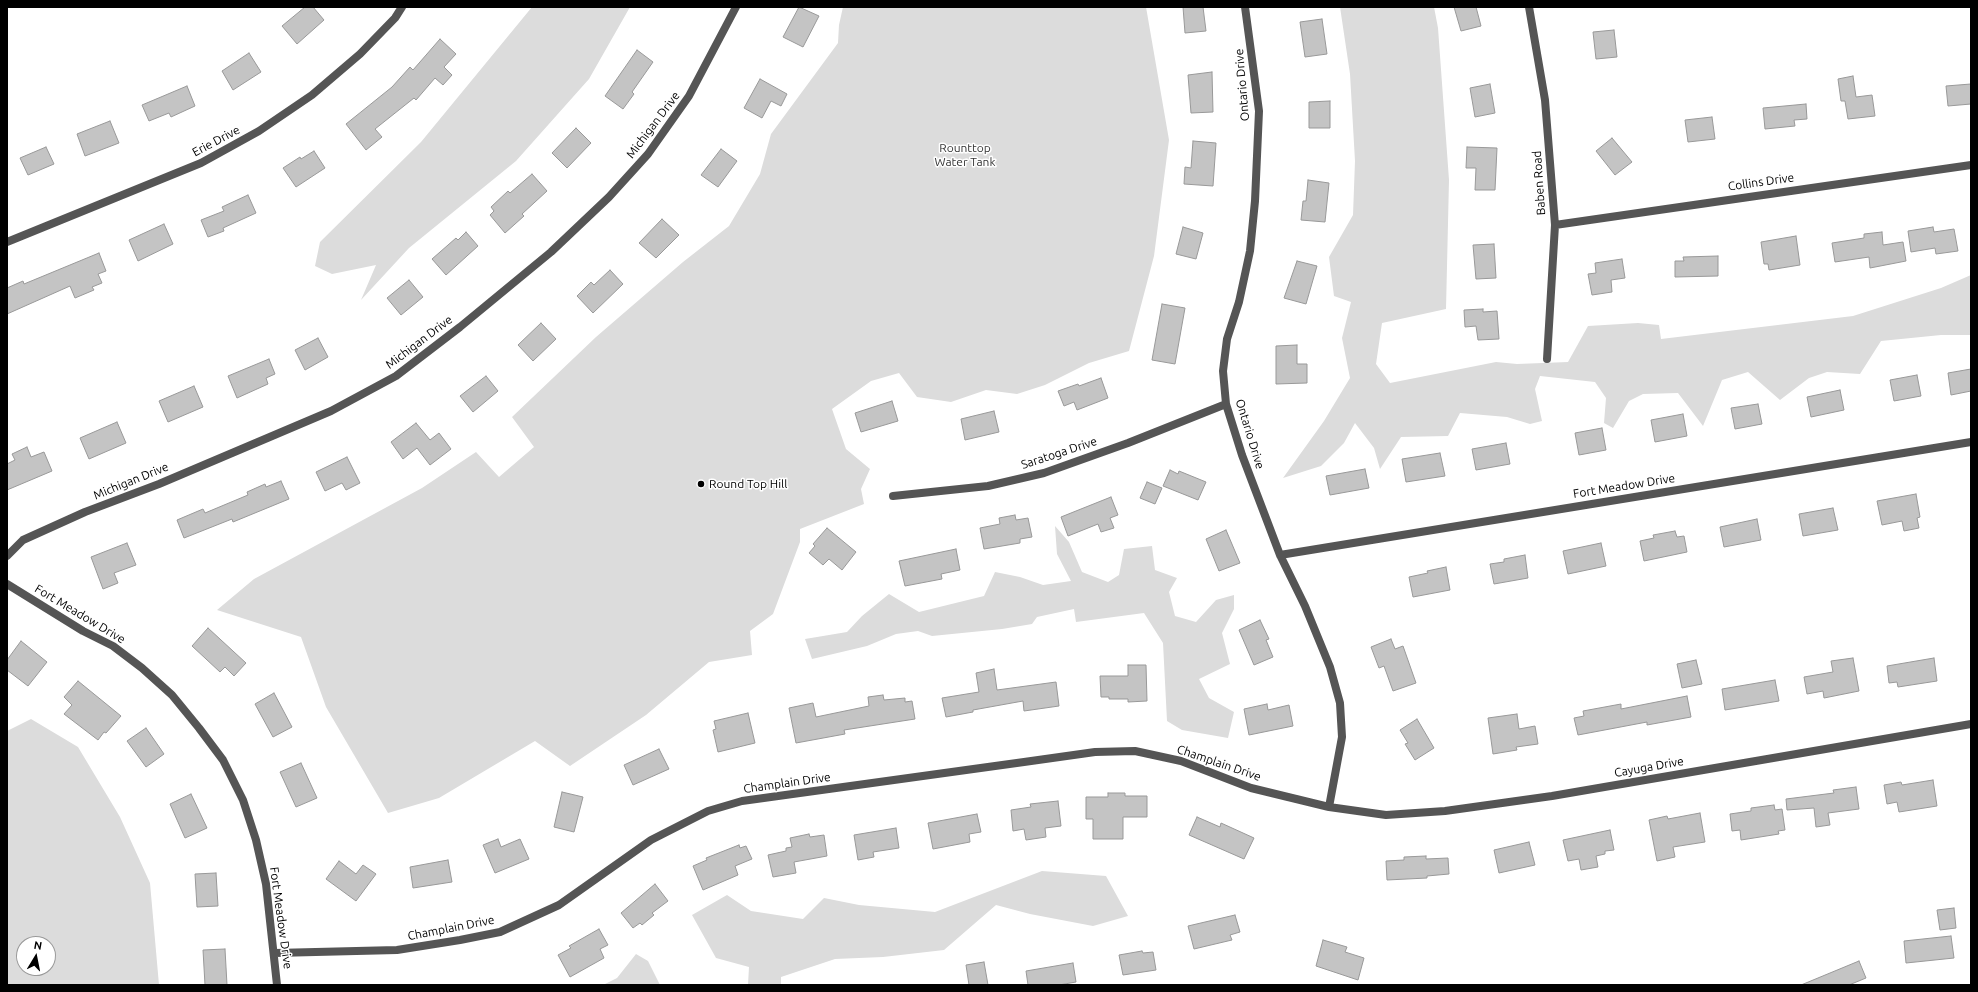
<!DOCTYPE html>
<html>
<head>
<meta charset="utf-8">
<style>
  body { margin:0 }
  #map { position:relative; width:1978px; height:992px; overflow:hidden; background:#fff; font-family:Ubuntu,sans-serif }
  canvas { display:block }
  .frame { position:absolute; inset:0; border:8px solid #000; pointer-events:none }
  .north { position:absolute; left:16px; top:936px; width:40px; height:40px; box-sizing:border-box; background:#fff; border:1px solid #999; border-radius:50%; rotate:10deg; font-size:11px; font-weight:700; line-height:16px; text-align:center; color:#000 }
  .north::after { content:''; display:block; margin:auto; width:14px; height:18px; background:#000; clip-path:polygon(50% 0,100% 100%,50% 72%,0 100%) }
</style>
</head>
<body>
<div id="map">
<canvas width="1978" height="992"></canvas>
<div class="frame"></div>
<div class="north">N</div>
</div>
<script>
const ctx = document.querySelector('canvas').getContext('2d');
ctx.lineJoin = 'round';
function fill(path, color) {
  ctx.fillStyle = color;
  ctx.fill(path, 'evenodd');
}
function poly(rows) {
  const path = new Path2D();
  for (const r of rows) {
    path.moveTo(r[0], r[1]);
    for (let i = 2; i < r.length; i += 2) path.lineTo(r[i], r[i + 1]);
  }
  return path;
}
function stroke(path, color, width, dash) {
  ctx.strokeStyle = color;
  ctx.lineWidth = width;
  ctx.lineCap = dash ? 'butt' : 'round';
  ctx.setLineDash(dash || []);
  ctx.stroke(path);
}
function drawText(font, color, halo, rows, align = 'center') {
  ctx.font = font + ' Ubuntu,sans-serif';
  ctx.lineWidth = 3;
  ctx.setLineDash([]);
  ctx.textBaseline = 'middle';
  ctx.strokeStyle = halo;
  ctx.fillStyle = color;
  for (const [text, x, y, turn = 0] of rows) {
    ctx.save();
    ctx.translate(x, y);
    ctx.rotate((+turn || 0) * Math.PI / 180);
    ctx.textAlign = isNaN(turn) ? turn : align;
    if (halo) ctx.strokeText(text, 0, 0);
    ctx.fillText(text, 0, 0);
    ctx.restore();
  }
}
const green = poly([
  [532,7,630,7,589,79,516,161,409,248,361,300,376,265,332,274,315,266,320,242,421,142],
  [843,7,1146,7,1169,140,1154,256,1129,351,1089,363,1045,385,1017,394,986,390,951,402,917,397,899,373,871,381,832,409,846,449,870,469,861,489,864,504,800,529,800,542,773,614,750,631,752,655,709,662,646,715,570,766,535,741,439,798,388,813,326,707,301,637,217,610,254,579,422,488,476,452,499,477,534,447,512,417,596,337,683,262,729,226,760,174,771,134,838,43,839,25],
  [1340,7,1434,7,1438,28,1449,180,1446,309,1382,323,1376,364,1390,383,1496,362,1517,364,1568,362,1588,326,1638,323,1659,325,1661,339,1853,316,1941,288,1971,275,1971,335,1941,335,1881,341,1860,374,1827,372,1809,378,1780,400,1748,372,1722,380,1703,426,1678,393,1643,394,1629,401,1613,428,1604,423,1606,398,1595,382,1540,376,1535,389,1542,421,1530,424,1507,417,1460,413,1448,436,1401,437,1380,469,1374,448,1355,423,1344,443,1321,466,1283,478,1324,421,1350,378,1342,338,1351,302,1334,296,1329,257,1353,215,1355,161,1350,74],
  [1055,526,1069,542,1082,572,1108,582,1119,575,1124,549,1152,546,1155,570,1177,578,1169,592,1175,616,1196,622,1216,600,1234,595,1234,609,1222,633,1230,664,1199,679,1209,698,1234,712,1228,738,1182,730,1167,721,1163,643,1144,613,1076,622,1074,609,1037,617,1032,624,1002,629,932,636,918,631,896,634,867,646,812,659,805,639,847,632,862,616,889,594,919,612,984,596,995,572,1020,577,1043,585,1071,581,1057,554],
  [31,719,78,747,120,817,150,883,159,985,7,985,7,731],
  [24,944,48,944,48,968,24,968],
  [1042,871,1106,876,1128,916,1093,926,1030,914,996,905,944,950,883,957,835,959,781,977,781,985,748,985,749,967,716,958,692,915,727,895,751,911,803,919,824,898,859,905,935,912],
  [636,954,648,961,660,985,603,985,617,978]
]);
const building = poly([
  [305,7,313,7,324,20,297,44,282,26,305,7],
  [799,7,819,16,803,47,783,37,799,7],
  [1183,7,1203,7,1206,31,1185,33,1183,7],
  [1454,7,1476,7,1481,26,1461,31,1454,7],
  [1322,19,1327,54,1305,57,1300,22,1322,19],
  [1614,30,1617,57,1596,59,1593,32,1614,30],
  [440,39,456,54,444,67,452,75,443,85,435,78,416,100,414,98,375,129,382,137,366,150,346,124,392,87,410,67,413,70,440,39],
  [637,50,653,62,632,92,634,94,623,109,605,96,637,50],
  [249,53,261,72,233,90,222,71,249,53],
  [1212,72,1213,112,1191,113,1188,75,1212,72],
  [1853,76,1856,97,1872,95,1875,116,1848,119,1845,101,1841,101,1838,79,1853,76],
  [760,79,787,94,781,106,771,101,762,118,744,108,760,79],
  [1490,84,1495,113,1475,117,1470,88,1490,84],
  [1971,84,1971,104,1948,106,1946,86,1971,84],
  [187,86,195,106,171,117,169,113,149,121,142,105,187,86],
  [1330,101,1330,128,1309,128,1309,102,1330,101],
  [1806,104,1807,119,1794,120,1795,126,1765,129,1763,108,1806,104],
  [1712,117,1715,139,1688,142,1685,120,1712,117],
  [110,121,119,143,85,156,77,134,110,121],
  [576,128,591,143,567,168,552,153,576,128],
  [1612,138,1632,162,1615,175,1596,151,1612,138],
  [1193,141,1216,143,1213,186,1184,184,1185,167,1191,168,1193,141],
  [46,147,54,164,28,175,20,158,46,147],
  [1467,147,1497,148,1495,190,1475,190,1476,168,1466,168,1467,147],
  [721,149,737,161,718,187,701,175,721,149],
  [314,151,325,168,296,187,283,168,300,157,301,159,314,151],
  [532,174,547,191,522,214,524,216,505,233,490,215,494,211,491,207,508,191,510,193,532,174],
  [1308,180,1329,183,1325,222,1301,220,1303,201,1306,201,1308,180],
  [248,195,256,213,223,228,224,231,208,237,201,220,224,211,222,207,248,195],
  [662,219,679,235,656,258,639,243,662,219],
  [164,224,173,244,138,261,129,240,164,224],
  [1183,227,1203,233,1196,259,1176,254,1183,227],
  [1933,227,1934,232,1954,229,1958,251,1936,254,1935,248,1911,252,1908,231,1933,227],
  [466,232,478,246,446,275,432,259,456,238,458,240,466,232],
  [1882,232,1883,245,1903,242,1906,261,1870,268,1869,257,1835,262,1832,243,1864,238,1864,234,1882,232],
  [1796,236,1800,265,1769,270,1768,264,1764,264,1761,242,1796,236],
  [1494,244,1496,278,1476,279,1473,245,1494,244],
  [99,253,106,271,98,274,102,283,92,287,94,290,75,298,70,286,7,314,7,288,23,281,24,284,99,253],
  [1718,256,1718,276,1675,277,1675,261,1684,261,1683,257,1718,256],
  [1622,259,1625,278,1611,280,1612,292,1592,295,1588,274,1596,273,1595,263,1622,259],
  [1297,261,1317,266,1306,304,1284,298,1297,261],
  [610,270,623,284,593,313,577,296,591,282,594,285,610,270],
  [409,280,423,297,401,315,387,298,409,280],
  [1162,304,1185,308,1175,364,1152,360,1162,304],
  [1483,309,1483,312,1497,311,1499,339,1478,340,1476,326,1465,327,1464,310,1483,309],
  [541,323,556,339,533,361,518,345,541,323],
  [318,338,328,357,305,370,295,350,318,338],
  [1297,345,1297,364,1307,364,1307,383,1276,384,1276,346,1297,345],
  [269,359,275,374,266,378,268,384,237,398,228,376,269,359],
  [1971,369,1971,391,1951,395,1948,373,1971,369],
  [1917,375,1921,396,1894,401,1890,380,1917,375],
  [486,376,498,391,473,412,460,396,486,376],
  [1101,378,1108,398,1077,410,1074,402,1064,406,1058,391,1078,384,1079,386,1101,378],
  [194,386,203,407,168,422,159,401,194,386],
  [1840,390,1844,410,1811,417,1807,397,1840,390],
  [892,401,898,421,861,432,855,413,892,401],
  [1758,404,1762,424,1735,429,1731,408,1758,404],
  [994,411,999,432,965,440,961,419,994,411],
  [1683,414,1687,436,1655,442,1651,420,1683,414],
  [117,422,126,443,89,459,80,438,117,422],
  [416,423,430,440,439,433,451,449,430,465,417,448,403,459,391,442,416,423],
  [1602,428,1606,450,1579,455,1575,433,1602,428],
  [1506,443,1510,464,1476,470,1472,449,1506,443],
  [27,447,31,457,44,452,52,471,7,490,7,464,15,460,12,454,27,447],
  [1440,453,1445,476,1406,482,1402,459,1440,453],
  [347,457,360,483,346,490,342,483,325,491,316,472,347,457],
  [1365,469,1369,488,1330,495,1326,476,1365,469],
  [1170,470,1178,474,1179,471,1206,482,1198,500,1163,486,1170,470],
  [281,481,289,499,233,522,232,519,184,538,177,520,203,509,205,513,248,495,247,492,265,484,266,487,281,481],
  [1147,482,1162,488,1155,504,1140,498,1147,482],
  [1916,494,1920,517,1917,518,1919,528,1904,531,1902,521,1882,525,1877,501,1916,494],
  [1111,497,1118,515,1110,518,1114,528,1101,532,1098,524,1068,536,1061,517,1111,497],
  [1833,508,1838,530,1803,536,1799,514,1833,508],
  [1015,515,1016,520,1028,518,1032,537,1020,539,1020,543,984,549,980,528,1000,524,999,518,1015,515],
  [1757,519,1761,540,1724,547,1720,527,1757,519],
  [827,528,856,552,842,570,829,559,823,565,809,553,815,546,813,544,827,528],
  [1226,530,1240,563,1219,571,1206,539,1226,530],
  [1675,531,1677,537,1684,536,1687,552,1644,561,1640,541,1654,538,1653,535,1675,531],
  [127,543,136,565,114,573,118,583,103,589,91,557,127,543],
  [1601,543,1606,566,1568,574,1563,551,1601,543],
  [956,549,960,570,941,574,942,579,905,586,899,561,956,549],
  [1525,555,1528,578,1494,584,1490,564,1504,562,1504,559,1525,555],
  [1446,567,1450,590,1413,597,1409,577,1428,573,1427,571,1446,567],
  [1260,620,1269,639,1266,640,1273,657,1254,665,1239,630,1260,620],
  [208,628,246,663,234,676,225,667,220,672,192,646,208,628],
  [1391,639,1395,649,1403,646,1416,683,1393,691,1384,666,1379,668,1371,647,1391,639],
  [21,641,47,662,28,686,7,670,7,660,21,641],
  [1853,658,1859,691,1824,698,1823,691,1807,694,1804,677,1833,672,1831,661,1853,658],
  [1934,658,1937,681,1898,687,1897,682,1889,683,1887,666,1934,658],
  [1696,660,1702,684,1682,688,1677,664,1696,660],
  [1128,665,1146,665,1147,701,1128,702,1128,699,1109,699,1109,697,1101,697,1100,676,1128,676,1128,665],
  [994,669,997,690,1056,682,1059,706,1024,711,1023,701,973,710,973,712,946,717,942,698,979,692,976,673,994,669],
  [1775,680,1779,701,1725,710,1722,689,1775,680],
  [78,681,121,716,106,733,104,732,98,740,64,714,72,705,64,697,78,681],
  [274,693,292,727,273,737,255,704,274,693],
  [883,695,884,700,905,698,905,702,912,701,915,719,844,730,845,734,796,743,789,708,813,703,816,717,869,706,868,697,883,695],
  [1687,696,1691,717,1647,725,1647,722,1578,735,1574,718,1584,716,1583,711,1621,704,1621,709,1687,696],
  [1267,704,1268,710,1289,705,1293,726,1249,735,1244,709,1267,704],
  [748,713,755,743,718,752,713,730,716,729,714,721,748,713],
  [1517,714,1519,729,1535,726,1538,744,1516,747,1517,750,1493,754,1488,718,1517,714],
  [1417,719,1434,748,1415,760,1405,744,1408,743,1400,730,1417,719],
  [146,728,164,754,146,767,127,741,146,728],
  [659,749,669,769,633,785,624,765,659,749],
  [301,763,317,798,296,807,280,772,301,763],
  [1933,780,1937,806,1899,812,1897,802,1887,804,1884,785,1901,782,1902,785,1933,780],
  [1856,787,1859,809,1828,813,1830,825,1816,827,1814,808,1787,810,1786,799,1834,793,1833,790,1856,787],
  [562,792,583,797,574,832,554,827,562,792],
  [1108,793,1125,793,1125,796,1147,796,1147,817,1123,817,1123,839,1093,839,1093,819,1086,819,1086,797,1108,797,1108,793],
  [191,794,207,828,185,838,170,804,191,794],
  [1058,801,1061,826,1045,828,1046,837,1026,840,1024,829,1013,831,1011,810,1031,807,1030,804,1058,801],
  [1774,805,1775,810,1782,809,1785,830,1778,831,1779,834,1741,840,1740,830,1732,831,1730,814,1751,811,1751,808,1774,805],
  [1700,813,1705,842,1673,847,1675,857,1657,861,1649,820,1667,816,1668,819,1700,813],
  [977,814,981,832,969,834,970,842,933,849,928,823,977,814],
  [1197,817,1220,827,1221,823,1254,838,1244,859,1189,835,1197,817],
  [896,828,899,848,873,852,874,857,858,860,854,835,896,828],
  [1610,830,1614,850,1605,851,1605,854,1596,856,1598,867,1581,870,1579,859,1568,861,1563,840,1610,830],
  [809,834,810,837,824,835,827,856,794,862,796,873,773,877,768,855,786,851,786,848,792,847,790,838,809,834],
  [498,839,501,847,520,839,529,859,495,873,483,845,498,839],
  [1529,842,1535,865,1499,873,1494,850,1529,842],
  [739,845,740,848,746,846,752,859,735,866,738,875,703,890,693,866,707,860,706,858,739,845],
  [1426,856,1426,859,1448,858,1449,874,1427,876,1427,878,1387,880,1386,861,1404,860,1404,857,1426,856],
  [448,860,452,882,413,888,410,867,448,860],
  [339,861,356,874,363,865,376,874,356,901,326,879,339,861],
  [216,873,218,906,197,907,195,874,216,873],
  [655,884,668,901,652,913,654,915,642,925,640,923,633,928,621,913,655,884],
  [1954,908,1956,928,1940,930,1937,910,1954,908],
  [1235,915,1240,932,1230,935,1232,940,1194,949,1188,926,1235,915],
  [599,929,608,945,600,949,604,958,570,977,558,955,571,948,569,946,599,929],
  [1951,936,1954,958,1906,963,1904,941,1951,936],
  [1323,940,1347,947,1345,952,1364,958,1358,980,1316,966,1323,940],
  [225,949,227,985,205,985,203,950,225,949],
  [1142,951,1143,953,1153,952,1156,970,1123,975,1119,955,1142,951],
  [1859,961,1866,978,1849,985,1801,985,1859,961],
  [984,962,988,985,969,985,966,965,984,962],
  [1073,963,1076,982,1059,985,1028,985,1026,971,1073,963]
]);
const minor = poly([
  [1245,7,1259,111,1255,201,1250,251,1239,302,1227,339,1223,371,1226,404,1242,455,1280,555,1305,606,1330,667,1340,703,1342,737,1329,807],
  [1529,7,1545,100,1555,225,1547,359],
  [1555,225,1971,165],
  [7,242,201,163,259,131,312,95,360,54,395,18,402,7],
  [893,496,988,486,1044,473,1128,443,1226,404],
  [1280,555,1971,442],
  [7,556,23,540,85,512,159,484,331,411,396,376,460,327,551,252,609,197,648,154,689,96,736,7],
  [7,584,83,631,113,646,142,668,172,695,199,728,223,760,243,800,256,840,266,884,277,985],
  [275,953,397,950,460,940,500,932,559,905,651,840,708,811,742,801,1024,762,1095,752,1135,751,1181,761,1251,788,1329,807,1386,815,1445,811,1552,796,1971,724]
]);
const markers = [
  [701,484,4,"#000"]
];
const streetNames = [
  ["Ontario Drive",1242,85,-95],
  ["Michigan Drive",653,125,-53],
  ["Erie Drive",216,141,-28],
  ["Collins Drive",1761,182,-8],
  ["Baben Road",1539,183,-94],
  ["Michigan Drive",419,342,-37],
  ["Ontario Drive",1250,434,73],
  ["Saratoga Drive",1059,453,-18],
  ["Michigan Drive",131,481,-22],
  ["Fort Meadow Drive",1624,486,-9],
  ["Fort Meadow Drive",80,614,31],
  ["Champlain Drive",1219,763,19],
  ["Cayuga Drive",1649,767,-10],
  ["Champlain Drive",787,783,-8],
  ["Fort Meadow Drive",281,918,82],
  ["Champlain Drive",451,928,-11]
];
const parkNames = [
  ["Rounttop",965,148],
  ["Water Tank",965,162]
];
const poiNames = [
  ["Round Top Hill",709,484]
];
fill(green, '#dcdcdc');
fill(building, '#c4c4c4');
stroke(building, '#999', 1);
stroke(minor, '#555', 8);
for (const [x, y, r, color] of markers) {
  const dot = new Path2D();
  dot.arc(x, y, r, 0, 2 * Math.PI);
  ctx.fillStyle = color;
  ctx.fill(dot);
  stroke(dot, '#fff', 1.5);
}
drawText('12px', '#000', '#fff', streetNames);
drawText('12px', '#333', '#fff', parkNames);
drawText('12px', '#000', '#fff', poiNames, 'left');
</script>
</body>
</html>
